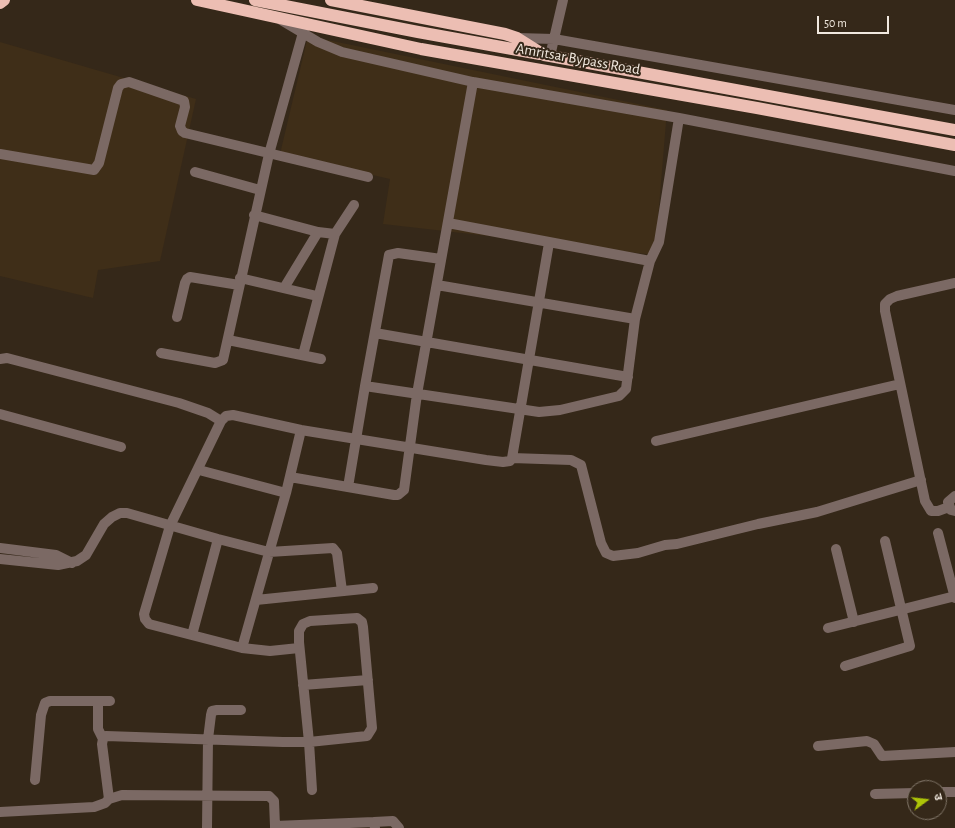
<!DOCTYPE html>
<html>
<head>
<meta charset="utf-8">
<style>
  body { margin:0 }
  #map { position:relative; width:955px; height:828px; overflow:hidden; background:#352819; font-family:"Alegreya Sans","Noto Sans Devanagari",sans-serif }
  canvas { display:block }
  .north { position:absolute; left:907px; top:780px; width:40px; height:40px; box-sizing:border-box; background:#352819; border:1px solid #807568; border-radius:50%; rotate:75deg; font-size:11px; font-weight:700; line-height:16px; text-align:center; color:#f1e9df }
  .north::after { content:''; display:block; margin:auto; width:14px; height:18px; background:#aec508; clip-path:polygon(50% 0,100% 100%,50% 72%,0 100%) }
  .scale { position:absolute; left:817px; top:16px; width:72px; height:18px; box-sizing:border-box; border:2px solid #f1e9df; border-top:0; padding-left:5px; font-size:12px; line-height:14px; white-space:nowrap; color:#f1e9df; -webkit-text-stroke:3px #352819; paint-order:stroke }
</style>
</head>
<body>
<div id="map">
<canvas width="955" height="828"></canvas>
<div class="north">उ</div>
<div class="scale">50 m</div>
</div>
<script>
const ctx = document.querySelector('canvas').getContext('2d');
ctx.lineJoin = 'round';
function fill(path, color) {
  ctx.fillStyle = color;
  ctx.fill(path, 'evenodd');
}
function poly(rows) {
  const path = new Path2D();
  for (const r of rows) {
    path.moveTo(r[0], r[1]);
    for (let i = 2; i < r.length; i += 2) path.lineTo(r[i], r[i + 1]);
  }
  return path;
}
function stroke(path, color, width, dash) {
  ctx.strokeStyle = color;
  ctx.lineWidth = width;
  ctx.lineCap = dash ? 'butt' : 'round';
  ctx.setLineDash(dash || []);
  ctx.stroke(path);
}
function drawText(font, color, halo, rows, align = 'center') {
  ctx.font = font + ' "Alegreya Sans",sans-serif';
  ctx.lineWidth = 4;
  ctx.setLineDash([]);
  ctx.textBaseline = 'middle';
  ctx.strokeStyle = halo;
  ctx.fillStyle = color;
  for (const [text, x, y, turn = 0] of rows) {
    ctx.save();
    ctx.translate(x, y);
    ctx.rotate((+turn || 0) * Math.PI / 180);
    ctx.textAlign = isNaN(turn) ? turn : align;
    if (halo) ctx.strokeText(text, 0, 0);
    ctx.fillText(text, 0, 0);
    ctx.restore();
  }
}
const built = poly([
  [308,36,667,110,655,255,383,224,390,179,280,154],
  [0,42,196,99,160,261,98,270,93,298,0,276]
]);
const minor = poly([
  [281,20,318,42,342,52,473,82,679,118,955,171],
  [517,38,554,39,955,110],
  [550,56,563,0],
  [0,154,94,170,99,163,118,88,121,84,129,82,184,101,185,107,180,126,182,131,185,133,368,177],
  [195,172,260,190],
  [254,215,318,232,335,234],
  [448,223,650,261],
  [441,259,398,253,389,255,365,386,539,412,560,410,619,396,626,389,635,319,650,261,659,242,679,118],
  [240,278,317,296],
  [437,285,635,319],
  [284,288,318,232],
  [177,317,185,283,187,279,190,277,239,285],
  [375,333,628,377],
  [228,340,321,359],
  [161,353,215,363,223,360,269,154,304,29],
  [303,355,335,234,354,205],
  [0,359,7,358,179,403,208,413,221,421],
  [0,414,121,447],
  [301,430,486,460,503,462,510,461,512,458,549,243],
  [656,441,900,384],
  [512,458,571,460,581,465,601,543,606,553,613,556,638,553,665,545,677,544,758,524,817,512,921,480],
  [199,470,286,493],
  [290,477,394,495,398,495,404,490,417,394,473,82],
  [348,487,365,386],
  [955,496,948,502,951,510,955,511],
  [949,507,938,511,931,511,925,501,885,311,885,304,890,299,897,296,955,283],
  [938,533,955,598],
  [0,548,56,555,72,563],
  [836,549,854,622],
  [0,559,58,565,77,561,86,555,104,524,112,517,120,513,127,513,218,539,269,552,333,548,337,553,342,591],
  [256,600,373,588],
  [828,628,955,596],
  [192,635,218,539],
  [242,648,286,493,301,430,233,415,226,416,221,421,170,526,144,614,145,619,149,624,242,648,270,651,299,648],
  [845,666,910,646,885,541],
  [303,685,368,680],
  [98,701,98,729,103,739],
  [818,746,867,741,874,744,882,756,955,752],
  [35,780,41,715,45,703,50,701,110,701],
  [939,792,955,792],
  [875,794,915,793],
  [109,799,122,795,269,796,274,801,275,826],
  [0,812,94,807,105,803,109,799,102,744,103,739,106,736,283,742,309,742,367,736,372,728,363,627,362,622,357,618,310,621,303,624,299,631,299,642,309,742,312,790],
  [374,822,393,821,399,828],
  [207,828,208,739,211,715,212,711,217,710,241,710],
  [275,828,275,826,374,822,375,828]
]);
const highway = poly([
  [197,0,421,49,757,108,955,145],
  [255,0,418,32,540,54],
  [331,0,505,34,517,38,544,55,550,56,955,130],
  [0,3,4,0]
]);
const streetNames = [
  ["Amritsar Bypass Road",578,59,10]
];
fill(built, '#3f2e18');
stroke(minor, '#7b6964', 10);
stroke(highway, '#ecbeb3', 12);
drawText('15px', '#f1e9df', '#352819', streetNames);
</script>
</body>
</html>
